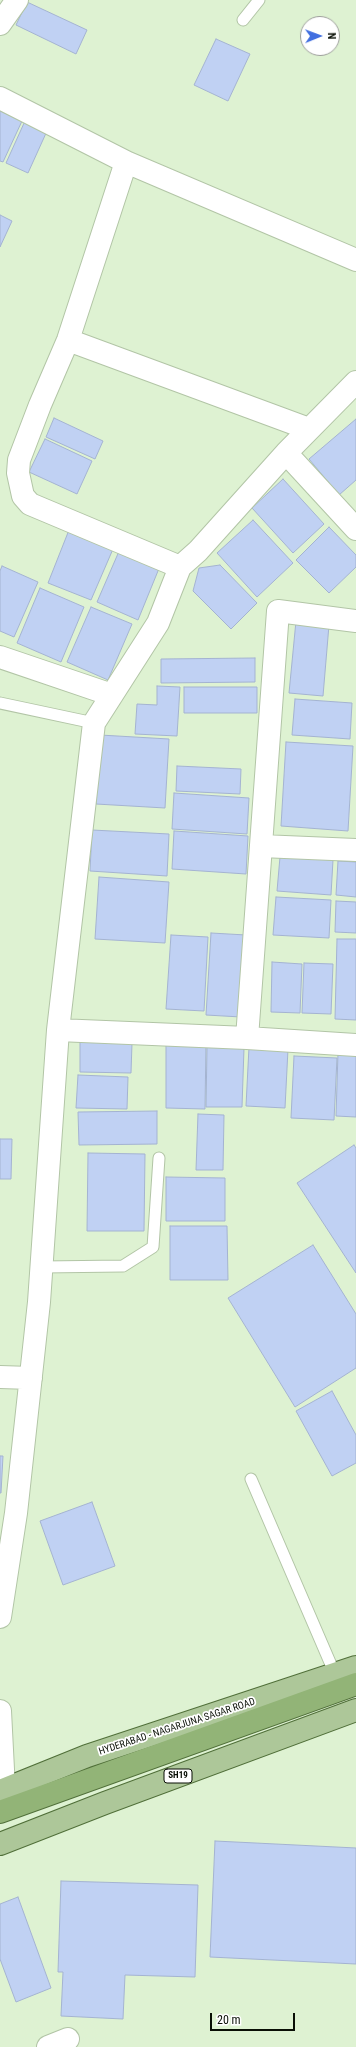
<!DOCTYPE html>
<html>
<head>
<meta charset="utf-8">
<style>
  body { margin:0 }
  #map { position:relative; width:356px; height:2047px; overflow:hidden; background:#def2d2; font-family:"Roboto Condensed",sans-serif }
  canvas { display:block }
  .north { position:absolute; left:300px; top:16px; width:40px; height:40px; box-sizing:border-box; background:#fff; border:1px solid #9d9f9b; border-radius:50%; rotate:89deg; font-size:11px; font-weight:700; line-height:16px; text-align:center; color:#090f05 }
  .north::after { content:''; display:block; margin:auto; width:14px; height:18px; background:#416fe0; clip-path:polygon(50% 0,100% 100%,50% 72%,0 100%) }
  .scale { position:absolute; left:210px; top:2013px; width:85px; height:18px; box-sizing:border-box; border:2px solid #090f05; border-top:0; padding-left:5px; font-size:12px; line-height:14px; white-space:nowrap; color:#090f05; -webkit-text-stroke:3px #fff; paint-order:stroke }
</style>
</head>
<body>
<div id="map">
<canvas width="356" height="2047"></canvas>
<div class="north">N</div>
<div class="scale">20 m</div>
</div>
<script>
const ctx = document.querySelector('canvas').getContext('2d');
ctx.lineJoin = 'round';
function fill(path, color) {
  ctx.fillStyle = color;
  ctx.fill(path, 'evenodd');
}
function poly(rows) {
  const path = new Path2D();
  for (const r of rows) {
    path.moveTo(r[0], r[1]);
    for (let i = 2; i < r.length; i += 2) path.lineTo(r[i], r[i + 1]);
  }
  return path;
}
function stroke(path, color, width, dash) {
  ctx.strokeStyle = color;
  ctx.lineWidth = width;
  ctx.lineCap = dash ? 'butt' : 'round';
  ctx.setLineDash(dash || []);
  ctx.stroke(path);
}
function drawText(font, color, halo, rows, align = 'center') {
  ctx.font = font + ' "Roboto Condensed",sans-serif';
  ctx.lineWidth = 3.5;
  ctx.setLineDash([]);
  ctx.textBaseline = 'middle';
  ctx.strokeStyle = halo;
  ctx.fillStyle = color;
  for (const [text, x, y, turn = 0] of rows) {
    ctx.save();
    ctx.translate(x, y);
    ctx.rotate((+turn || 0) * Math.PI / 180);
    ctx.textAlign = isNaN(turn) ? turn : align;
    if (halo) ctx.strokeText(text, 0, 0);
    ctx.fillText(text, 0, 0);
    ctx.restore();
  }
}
const building = poly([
  [27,2,87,30,76,54,16,25,27,2],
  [216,39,250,54,228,101,194,85,216,39],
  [0,111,22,121,3,162,0,161,0,111],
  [25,121,47,131,28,173,6,163,25,121],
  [0,215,12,221,0,247,0,215],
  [54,418,103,441,95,459,46,437,54,418],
  [356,419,356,480,339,495,309,459,356,419],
  [45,439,92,461,77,494,29,472,45,439],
  [283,479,324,524,293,553,252,508,283,479],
  [253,520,293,563,257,597,217,553,253,520],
  [329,527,356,555,356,567,329,593,296,560,329,527],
  [69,530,113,549,91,600,48,583,69,530],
  [120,549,160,566,138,620,97,602,120,549],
  [220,565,257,603,231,629,193,591,199,568,220,565],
  [2,566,38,582,14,637,0,631,0,571,2,566],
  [40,588,84,607,61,662,17,643,40,588],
  [91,607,132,624,108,680,67,662,91,607],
  [296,621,329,625,323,696,289,693,296,621],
  [255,658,255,682,161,683,161,659,255,658],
  [157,686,180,687,177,736,135,734,137,704,157,705,157,686],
  [184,687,257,687,257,713,184,713,184,687],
  [295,699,352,703,350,739,292,735,295,699],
  [100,735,169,739,165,808,96,804,100,735],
  [286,742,353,746,348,831,281,826,286,742],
  [177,766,241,769,240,794,176,791,177,766],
  [174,793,249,798,247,834,172,829,174,793],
  [92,830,169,834,167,876,90,871,92,830],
  [174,831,248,836,246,874,172,869,174,831],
  [280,857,333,860,331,895,277,891,280,857],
  [338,861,356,862,356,897,336,895,338,861],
  [99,877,169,882,165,943,95,939,99,877],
  [276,897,331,900,329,938,273,935,276,897],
  [336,901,356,902,356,933,335,932,336,901],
  [211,933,246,935,241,1017,206,1015,211,933],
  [171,935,208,937,204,1011,166,1009,171,935],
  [337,939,356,939,356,1020,335,1019,337,939],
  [272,962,302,964,300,1013,271,1012,272,962],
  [304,963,333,964,331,1014,302,1013,304,963],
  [80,1042,132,1043,131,1073,80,1072,80,1042],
  [166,1042,206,1042,205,1109,166,1108,166,1042],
  [207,1047,244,1048,242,1107,206,1107,207,1047],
  [249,1047,288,1049,285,1108,246,1106,249,1047],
  [338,1053,356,1054,356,1117,336,1116,338,1053],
  [294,1056,337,1058,334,1120,291,1118,294,1056],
  [78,1075,128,1077,127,1109,76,1108,78,1075],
  [157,1111,157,1144,79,1145,78,1112,157,1111],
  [198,1114,224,1115,223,1170,196,1170,198,1114],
  [0,1139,12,1139,11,1179,0,1179,0,1139],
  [354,1145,356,1148,356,1273,297,1183,354,1145],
  [88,1153,145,1154,144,1231,87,1231,88,1153],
  [166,1177,225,1178,225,1221,166,1221,166,1177],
  [170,1226,227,1226,228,1280,170,1280,170,1226],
  [313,1245,356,1314,356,1368,295,1407,228,1298,313,1245],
  [332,1391,356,1435,356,1463,332,1476,296,1411,332,1391],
  [0,1456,3,1456,1,1493,0,1493,0,1456],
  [92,1502,115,1566,63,1585,40,1521,92,1502],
  [215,1841,356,1848,356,1964,210,1957,215,1841],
  [61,1881,198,1885,195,1977,125,1975,123,2019,61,2016,63,1972,58,1972,61,1881],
  [18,1897,51,1988,16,2002,0,1959,0,1904,18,1897]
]);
const service = poly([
  [243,20,259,0],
  [0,703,94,723],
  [42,1267,123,1266,153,1247,159,1158],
  [251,1479,335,1674]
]);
const minor = poly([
  [0,24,17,0],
  [0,98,126,162],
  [68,340,309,429],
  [286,453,356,529],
  [180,567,30,504,23,496,18,473,19,460,40,405,68,340,126,162,356,260],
  [356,621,278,611,247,1038,356,1045],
  [0,657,112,695],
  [261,846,356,850],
  [247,1038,58,1030,94,723,158,623,180,567,198,551,286,453,356,382],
  [0,1377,31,1378],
  [0,1617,16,1513,39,1302,58,1030],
  [0,1711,4,1789],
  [48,2047,68,2039]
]);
const primary = poly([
  [0,1791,87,1756,356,1667],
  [0,1844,105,1803,356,1710]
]);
const trunk = poly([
  [0,1812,356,1684]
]);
const shields = [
  [178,1776,28]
];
const shieldNames = [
  ["SH19",178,1776]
];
const streetNames = [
  ["HYDERABAD - NAGARJUNA SAGAR ROAD",177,1727,-18]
];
fill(building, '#c0d1f3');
stroke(building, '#a4b3d1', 1);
stroke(service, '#b2c5a6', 13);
stroke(minor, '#b2c5a6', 24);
stroke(primary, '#506f39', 24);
stroke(trunk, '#506f39', 24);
stroke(service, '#fff', 11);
stroke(minor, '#fff', 22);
stroke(primary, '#adc799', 22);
stroke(trunk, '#92b477', 22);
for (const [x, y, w] of shields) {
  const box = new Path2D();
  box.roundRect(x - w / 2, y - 7, w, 14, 3);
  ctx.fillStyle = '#fff';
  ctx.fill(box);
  stroke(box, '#090f05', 1);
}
drawText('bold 9px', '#090f05', null, shieldNames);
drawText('10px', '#090f05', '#fff', streetNames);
</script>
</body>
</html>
